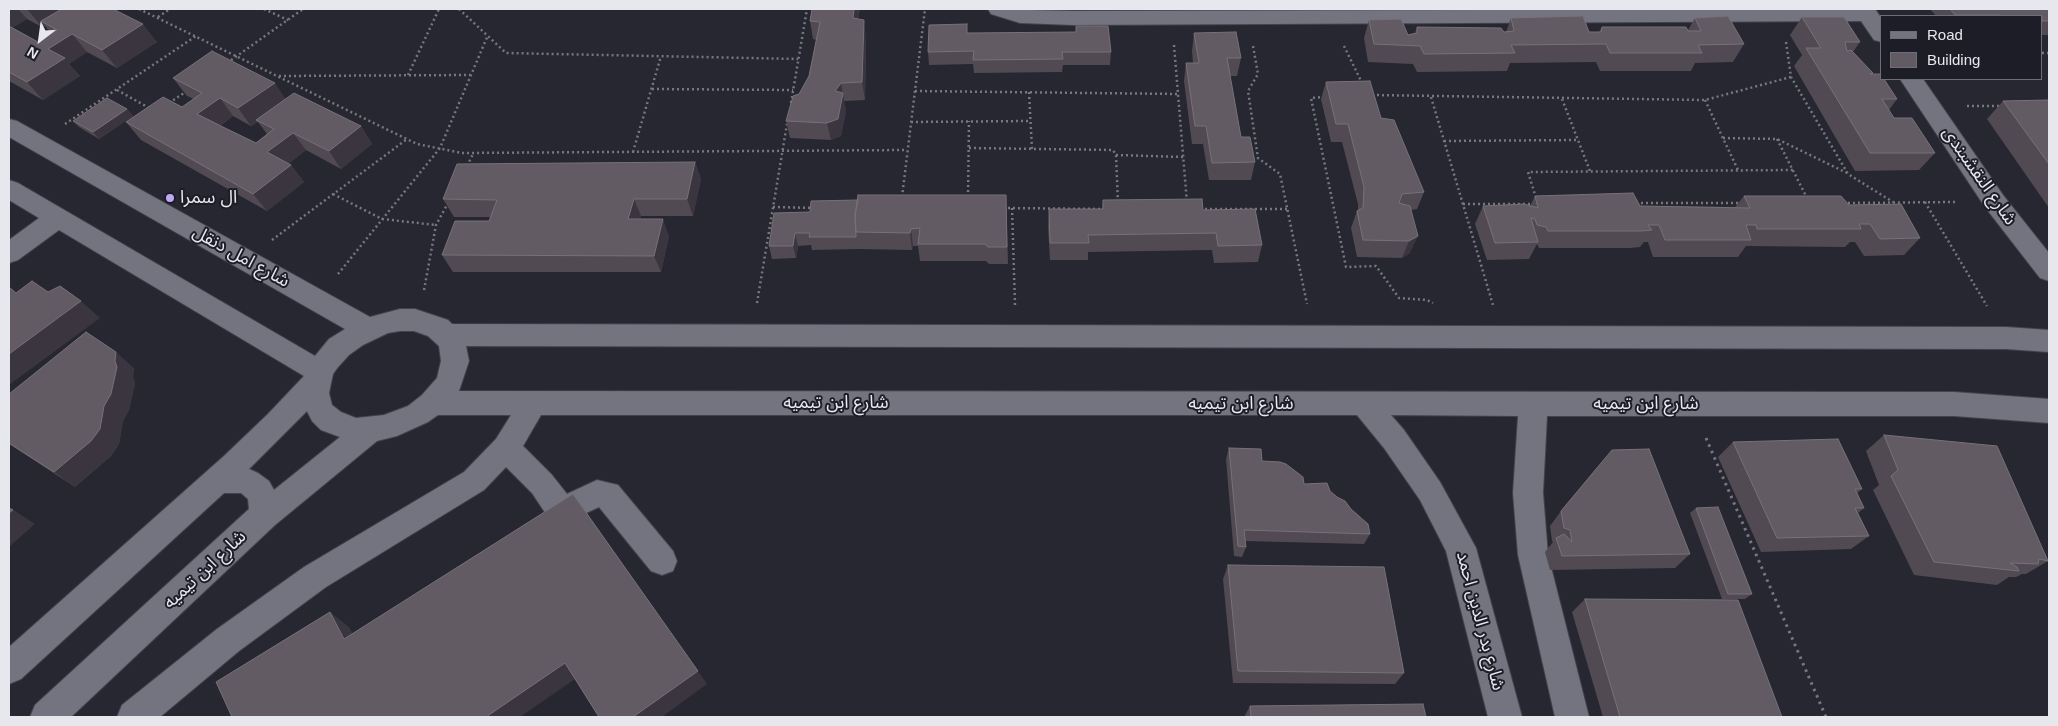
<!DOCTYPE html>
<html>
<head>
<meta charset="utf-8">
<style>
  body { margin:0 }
  #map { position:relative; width:2058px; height:726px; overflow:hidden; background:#262731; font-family:Helvetica,sans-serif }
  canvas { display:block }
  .frame { position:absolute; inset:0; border:10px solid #e7e7ee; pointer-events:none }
  .legend { position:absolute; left:1880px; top:15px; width:162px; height:65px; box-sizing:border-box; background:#1c1d27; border:1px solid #6d6e77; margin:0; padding:6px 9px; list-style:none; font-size:15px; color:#e7e7ee }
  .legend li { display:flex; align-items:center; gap:10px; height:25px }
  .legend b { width:25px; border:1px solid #6d6e77 }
  .north { position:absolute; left:15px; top:15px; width:50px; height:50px; -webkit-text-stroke:4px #1c1d27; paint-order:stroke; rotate:210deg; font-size:14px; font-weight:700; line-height:20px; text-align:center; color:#e7e7ee }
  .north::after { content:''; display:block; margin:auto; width:18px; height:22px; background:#e7e7ee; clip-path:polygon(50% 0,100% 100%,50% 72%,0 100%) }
</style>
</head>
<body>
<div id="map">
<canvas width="2058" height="726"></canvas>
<div class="frame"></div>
<ul class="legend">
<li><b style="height:6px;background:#737480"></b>Road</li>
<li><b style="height:14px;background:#625b63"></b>Building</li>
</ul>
<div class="north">N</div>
</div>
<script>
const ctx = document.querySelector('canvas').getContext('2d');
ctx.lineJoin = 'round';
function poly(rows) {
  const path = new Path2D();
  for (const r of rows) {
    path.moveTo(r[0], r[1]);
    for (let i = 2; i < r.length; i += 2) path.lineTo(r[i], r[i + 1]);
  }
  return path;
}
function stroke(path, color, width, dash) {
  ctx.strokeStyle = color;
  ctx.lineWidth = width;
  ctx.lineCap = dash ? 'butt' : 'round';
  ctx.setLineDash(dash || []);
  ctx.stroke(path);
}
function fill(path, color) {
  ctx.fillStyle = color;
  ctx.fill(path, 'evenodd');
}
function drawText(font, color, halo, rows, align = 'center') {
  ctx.font = font + ' Helvetica,"Noto Sans Arabic",sans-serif';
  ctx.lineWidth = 4;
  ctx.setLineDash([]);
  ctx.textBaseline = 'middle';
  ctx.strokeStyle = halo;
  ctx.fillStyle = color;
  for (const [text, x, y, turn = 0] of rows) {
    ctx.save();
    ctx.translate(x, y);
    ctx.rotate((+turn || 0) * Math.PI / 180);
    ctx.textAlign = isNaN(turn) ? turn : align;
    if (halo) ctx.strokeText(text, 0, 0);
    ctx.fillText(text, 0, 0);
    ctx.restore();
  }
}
const pathFar1 = poly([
  [139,9,417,144,462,153,907,150],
  [264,9,288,20],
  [459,9,506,53,798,59],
  [158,17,170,9],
  [1786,42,1791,77,1848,174,1893,202],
  [1174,45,1187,203],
  [1253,46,1258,74,1248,91,1258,158,1280,174,1307,304],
  [1344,46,1363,85],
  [2042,53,2049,53],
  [227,63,303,9],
  [408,75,439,9],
  [279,76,471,75],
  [652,89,793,90],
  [117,90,151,109],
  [915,91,1178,94],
  [1029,92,1032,149],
  [1372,95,1705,100,1791,77],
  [1325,97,1311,98,1346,267,1376,266,1399,298,1427,300,1433,303],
  [1431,97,1493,305],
  [1562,99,1590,171],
  [1705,100,1738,170],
  [169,103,187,91],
  [791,103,807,9],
  [1967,106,2001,106],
  [911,122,1030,121],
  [65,124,196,36],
  [1723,138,1777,139,1847,173],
  [1777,139,1807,198],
  [1444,141,1578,140],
  [969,148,1113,150,1116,155,1118,204],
  [633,152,661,56],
  [1116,155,1183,157],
  [467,166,473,154],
  [333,194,382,219,436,225],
  [902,197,925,9],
  [968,197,969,121],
  [1536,198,1528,172,1793,170],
  [1925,202,1987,306],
  [1636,203,1742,203],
  [1843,203,1957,202],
  [1463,204,1535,204],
  [773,207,814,208],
  [1003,208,1106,209],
  [1012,208,1015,305],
  [1200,209,1287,209],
  [272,240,407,139],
  [338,274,440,148,488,35],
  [424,290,436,225,448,203],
  [757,303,787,124]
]);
const path = poly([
  [1706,438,1826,717]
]);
const minor = poly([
  [988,9,1073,11,1875,9,1882,19,1882,42,1874,40,1861,21,1073,25,1020,23,991,14,988,9],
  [1900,79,1923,79,2003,195,2049,253,2049,281,2040,278,1985,207,1900,79],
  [9,119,17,121,370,317,400,309,415,309,448,320,452,324,2006,327,2049,330,2049,352,2006,349,466,346,469,361,459,391,1954,392,2049,399,2049,423,1954,416,1547,416,1543,493,1548,555,1589,717,1555,717,1518,555,1513,493,1518,416,1391,415,1404,430,1440,482,1476,548,1522,717,1488,717,1446,551,1420,500,1384,448,1357,415,541,415,523,446,552,475,567,494,597,480,618,485,673,551,677,561,673,571,662,575,651,571,599,507,569,521,559,521,548,517,532,493,506,467,484,490,326,587,239,651,160,717,117,717,122,705,217,629,304,567,464,472,496,439,511,415,438,415,428,422,397,436,377,441,275,525,71,717,30,717,35,705,249,509,248,499,241,493,224,493,21,679,9,684,9,647,224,456,268,414,304,376,59,230,18,260,9,263,9,240,39,218,9,200,9,180,18,183,315,356,329,339,345,329,9,137,9,119],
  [400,331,414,331,428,336,439,346,441,361,437,378,422,395,408,406,384,415,356,418,341,412,332,405,329,393,333,374,338,367,349,355,363,345,388,333,400,331],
  [307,411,312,421,321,430,340,437,274,490,269,481,258,473,249,469,307,411]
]);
const wall = poly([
  [9,9,113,9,157,42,117,68,87,52,69,64,80,76,43,100,9,81],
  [27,19,42,27,45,26,51,33,38,42,12,28],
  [860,9,858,19,866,38,865,100,844,101,846,111,841,136,831,140,790,138,786,121,809,76,816,40,813,39,810,21],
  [1930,9,2049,9,2049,35,2042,35,2042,16,1936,16],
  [1802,17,1860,42,1853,52,1872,74,1897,99,1889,110,1894,118,1935,153,1919,170,1855,171,1794,66,1802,55,1790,35],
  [1511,18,1589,32,1599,32,1602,27,1688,30,1695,18,1744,44,1733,62,1695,63,1691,71,1600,71,1596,62,1510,63,1507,71,1417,72,1413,64,1368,62,1364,38,1369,20,1408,35,1415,33,1417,27,1506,32],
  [967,33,1111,52,1110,65,1063,65,1062,72,974,73,973,64,929,65,928,52],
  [1194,33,1241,58,1237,76,1230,76,1241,137,1255,162,1251,180,1209,180,1203,144,1192,144,1184,81,1186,63,1193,63,1192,51],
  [173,78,286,99,361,126,372,144,341,169,306,150,288,164,291,165,304,182,267,211,141,140,126,122,182,107,194,99,187,96],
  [233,116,251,126,258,122,267,134,256,143,220,126],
  [1326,82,1381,118,1424,192,1417,209,1411,210,1410,253,1402,258,1357,257,1351,228,1357,211,1358,210,1358,204,1342,142,1331,142,1321,99],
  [2049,100,2049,208,1987,119,2003,101],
  [127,109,133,116,99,139,79,127,73,121],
  [695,162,701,179,693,216,641,216,640,219,669,236,661,272,453,272,442,255,489,221,491,217,454,217,443,199],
  [1006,195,1008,264,989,264,986,261,920,261,918,246,913,246,912,250,859,249,812,250,811,245,798,246,796,258,772,259,769,246,858,200],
  [1535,196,1640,206,1735,207,1744,196,1849,205,1920,238,1904,255,1864,256,1855,242,1850,242,1845,247,1746,246,1738,257,1653,257,1648,242,1644,242,1640,247,1630,248,1539,248,1537,244,1529,259,1487,260,1475,224,1483,206,1530,206],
  [1103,200,1203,210,1262,245,1258,262,1214,263,1212,250,1088,252,1088,260,1050,260,1048,227,1049,209,1102,209],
  [134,368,133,377,135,383,129,410,123,421,119,444,111,456,75,487,9,444,9,394],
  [1884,435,2048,561,2026,574,2022,574,2016,577,2009,577,1997,585,1914,575,1873,490,1879,485,1866,451],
  [1733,442,1862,489,1857,493,1864,508,1858,513,1869,536,1851,549,1761,552,1718,457],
  [1229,448,1262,461,1304,484,1330,491,1351,509,1370,534,1364,544,1245,541,1246,547,1242,557,1234,556,1226,459],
  [1696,508,1752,594,1745,599,1722,599,1690,513],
  [1561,511,1690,554,1675,568,1550,570,1545,552,1553,542,1552,541,1550,526],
  [1228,565,1404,673,1395,684,1233,683,1223,579],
  [1585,599,1782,717,1603,717,1572,612],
  [1250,706,1426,717,1244,717]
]);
const shadedWall = poly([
  [9,9,18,9,27,19,9,30],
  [27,9,72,9,41,21,45,26,42,27],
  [854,9,860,9,855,36,853,18],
  [864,20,866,38,865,100,862,82],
  [143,24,157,42,117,68,102,50],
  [72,34,87,52,69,64,80,76,43,100,27,82,48,49],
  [275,83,287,101,256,120,258,122,251,126,238,108],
  [841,83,846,111,841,136,831,140,827,123,835,91],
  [220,98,233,116,211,132,197,114],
  [127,109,133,116,99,139,93,132],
  [361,126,372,144,341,169,329,151],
  [293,133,306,150,280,170,267,152],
  [695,162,701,179,693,216,687,199],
  [291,165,304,182,267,211,253,194],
  [634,199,641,216,636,236,628,219],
  [663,219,669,236,661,272,654,256],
  [911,229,913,246,912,250,910,233],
  [795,233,798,246,796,258,793,246],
  [1418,236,1410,253,1402,258,1409,241],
  [81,301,100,318,9,385,9,354],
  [116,352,134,368,133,377,135,383,129,410,123,421,119,444,111,456,75,487,54,472,104,406],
  [9,507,35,524,9,547],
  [330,612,349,627,363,653,344,639],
  [565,663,578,677,520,717,486,717],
  [698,671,707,684,662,717,633,717]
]);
const building = poly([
  [62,9,113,9,143,24,102,50,72,34,48,49,65,58,27,82,9,72,9,26,38,42,57,30,41,21,62,9],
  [812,9,854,9,853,18,864,20,862,82,841,83,835,91,843,93,838,119,827,123,786,121,793,96,799,94,809,76,820,22,810,21,812,9],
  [1950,9,2049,9,2049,21,2042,21,2042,16,2001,16,1999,15,1955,15,1950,9],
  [1583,16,1589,32,1601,32,1602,27,1686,27,1688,31,1701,31,1695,18,1728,16,1744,44,1698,45,1702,53,1610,53,1606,44,1511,45,1515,53,1424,54,1420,46,1374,44,1369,20,1401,19,1408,35,1417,33,1417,27,1501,28,1504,32,1514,31,1511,18,1583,16],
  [1802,17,1844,17,1860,42,1845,42,1847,51,1851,50,1873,73,1870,74,1881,74,1882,79,1884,79,1897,99,1882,99,1894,118,1912,118,1935,153,1870,153,1806,48,1821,48,1802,17],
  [967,24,967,33,1076,32,1076,26,1108,26,1111,52,1062,52,1063,59,973,60,974,51,928,52,929,25,967,24],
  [1236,32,1241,58,1227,58,1241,137,1250,137,1255,162,1212,163,1206,126,1195,126,1186,63,1199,63,1194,33,1236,32],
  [212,51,275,83,238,108,220,98,197,114,225,128,256,143,274,129,256,120,294,93,361,126,329,151,293,133,267,152,291,165,253,194,126,122,163,97,182,107,202,93,173,78,212,51],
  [1370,81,1381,118,1394,120,1424,192,1402,194,1399,203,1410,206,1418,236,1409,241,1363,240,1357,211,1363,208,1364,187,1348,124,1336,124,1326,82,1370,81],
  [107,98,127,109,93,132,73,121,107,98],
  [2049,100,2049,164,2003,101,2049,100],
  [695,162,687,199,634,199,628,219,663,219,654,256,442,255,455,221,489,221,497,200,443,199,457,164,695,162],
  [1633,193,1640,206,1750,208,1744,196,1841,196,1849,205,1901,204,1920,238,1880,239,1870,224,1859,224,1861,229,1757,229,1756,225,1746,225,1751,240,1665,240,1659,225,1648,225,1652,230,1641,231,1548,231,1546,227,1537,225,1535,219,1531,218,1538,242,1495,243,1483,206,1524,204,1538,208,1535,196,1633,193],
  [858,195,1006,195,1007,247,988,247,985,244,918,244,920,228,911,229,910,233,856,232,855,215,858,195],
  [1202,199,1203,210,1255,209,1262,245,1218,246,1216,233,1088,235,1089,243,1050,243,1049,209,1103,209,1103,200,1202,199],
  [858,200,855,215,856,237,809,237,810,233,795,233,793,246,769,246,774,213,810,212,811,201,858,200],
  [32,281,48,292,60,286,81,301,9,354,9,287,16,293,32,281],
  [86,332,116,352,115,361,117,367,111,394,104,406,100,429,91,441,54,472,9,443,9,394,86,332],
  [1884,435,1997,446,2048,561,2039,559,2038,564,2010,563,2017,567,2019,571,1934,562,1891,476,1898,470,1884,435],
  [1838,439,1862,489,1855,489,1864,508,1855,508,1869,536,1777,538,1733,442,1838,439],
  [1229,448,1261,449,1262,461,1280,462,1286,464,1303,477,1304,484,1327,483,1330,491,1337,497,1345,501,1351,509,1368,524,1370,534,1244,530,1246,547,1238,546,1229,448],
  [1649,449,1690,554,1562,556,1556,538,1564,534,1572,542,1570,530,1564,528,1561,511,1612,450,1649,449],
  [573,494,698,671,633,717,599,717,565,663,486,717,232,717,216,682,330,612,344,639,573,494],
  [1718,507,1752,594,1728,594,1696,508,1718,507],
  [9,508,13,510,9,513,9,508],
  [1228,565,1384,567,1404,673,1238,671,1228,565],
  [1585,599,1738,600,1782,717,1620,717,1585,599],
  [1423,704,1426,717,1251,717,1250,706,1423,704]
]);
const markers = [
  [170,198,5,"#bfa9f4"]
];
const streetNames = [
  ["شارع النقشبندى",1979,176,55],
  ["شارع امل دنقل",241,257,29],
  ["شارع ابن تيميه",836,403],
  ["شارع ابن تيميه",1241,404],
  ["شارع ابن تيميه",1646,404],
  ["شارع ابن تيميه",205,570,-43],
  ["شارع بدر الدين احمد",1480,621,75]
];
const poiNames = [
  ["ال سمرا",180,198]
];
stroke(minor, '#43434b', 2);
stroke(pathFar1, '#777780', 2.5, [2, 3]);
stroke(path, '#777780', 3, [2.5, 4.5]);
fill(minor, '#737480');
fill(wall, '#524a52');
fill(shadedWall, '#3a353e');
fill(building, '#625b63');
stroke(building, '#777178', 1);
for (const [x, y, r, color] of markers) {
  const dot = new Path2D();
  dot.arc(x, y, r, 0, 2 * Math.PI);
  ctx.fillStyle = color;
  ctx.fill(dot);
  stroke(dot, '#1c1d27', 2);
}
drawText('18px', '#e7e7ee', '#1c1d27', streetNames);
drawText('18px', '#e7e7ee', '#1c1d27', poiNames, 'left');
</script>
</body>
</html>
